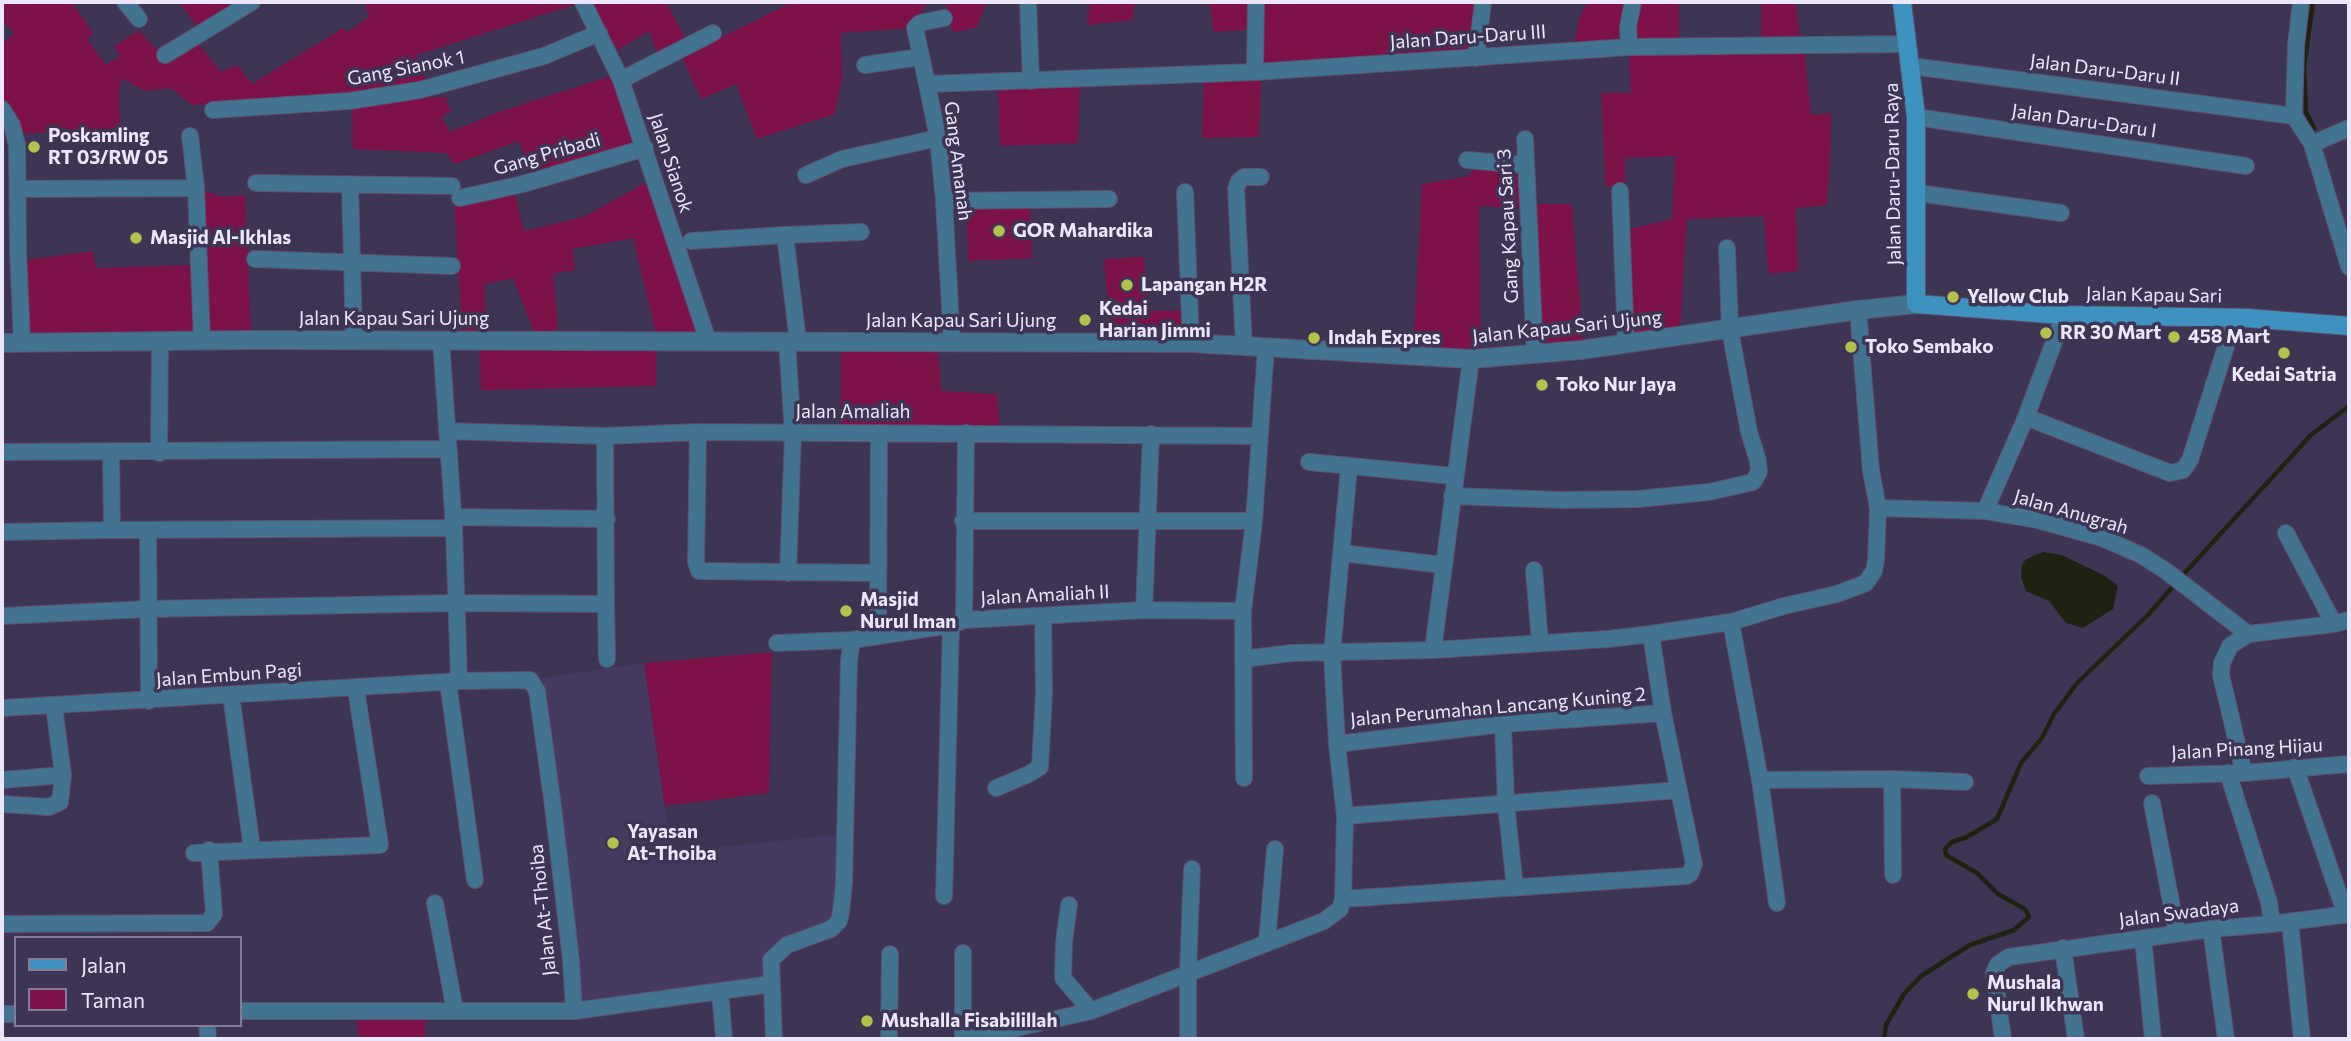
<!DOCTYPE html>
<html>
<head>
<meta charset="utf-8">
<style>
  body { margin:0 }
  #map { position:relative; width:2351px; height:1041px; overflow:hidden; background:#3e3555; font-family:Commissioner,sans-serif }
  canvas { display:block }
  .frame { position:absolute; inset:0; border:4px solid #ebe6fa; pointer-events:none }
  .legend { position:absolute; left:14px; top:936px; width:228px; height:91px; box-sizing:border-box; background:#3e3555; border:2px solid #837c97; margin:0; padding:9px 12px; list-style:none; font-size:21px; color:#ebe6fa }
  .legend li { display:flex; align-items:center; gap:14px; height:35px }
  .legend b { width:35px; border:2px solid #837c97 }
</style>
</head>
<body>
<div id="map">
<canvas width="2351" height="1041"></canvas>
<div class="frame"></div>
<ul class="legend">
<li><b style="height:9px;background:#3e92c0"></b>Jalan</li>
<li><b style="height:19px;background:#7d1248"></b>Taman</li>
</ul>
</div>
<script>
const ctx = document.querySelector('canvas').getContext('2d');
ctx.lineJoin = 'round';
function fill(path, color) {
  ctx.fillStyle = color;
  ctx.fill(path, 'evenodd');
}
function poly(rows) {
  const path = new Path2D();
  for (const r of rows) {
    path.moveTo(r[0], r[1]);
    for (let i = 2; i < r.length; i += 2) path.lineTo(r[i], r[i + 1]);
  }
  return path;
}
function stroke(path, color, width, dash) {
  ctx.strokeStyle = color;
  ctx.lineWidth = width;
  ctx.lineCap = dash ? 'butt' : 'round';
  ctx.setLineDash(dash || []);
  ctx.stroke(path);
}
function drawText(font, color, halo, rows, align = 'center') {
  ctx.font = font + ' Commissioner,sans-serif';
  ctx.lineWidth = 7;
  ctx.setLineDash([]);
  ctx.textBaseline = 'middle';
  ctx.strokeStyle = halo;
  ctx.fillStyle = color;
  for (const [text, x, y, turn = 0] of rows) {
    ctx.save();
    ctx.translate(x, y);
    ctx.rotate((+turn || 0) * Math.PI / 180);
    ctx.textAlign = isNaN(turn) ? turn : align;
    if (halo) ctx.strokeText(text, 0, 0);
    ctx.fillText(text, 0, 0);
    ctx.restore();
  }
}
const built = poly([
  [644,663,671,852,845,834,839,921,779,950,772,984,574,1011,530,680]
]);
const green = poly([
  [2,2,72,2,93,33,87,39,106,65,120,56,114,46,139,31,167,60,197,42,221,72,237,65,252,84,343,28,348,32,369,16,365,5,370,2,576,2,577,4,416,55,427,83,364,95,191,105,171,88,145,91,121,78,119,96,120,128,21,134,2,101,2,44,14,33,2,20],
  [179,2,252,2,202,33],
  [590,2,666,2,687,41,658,56,649,31,618,50],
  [792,2,928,2,911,28,841,33,842,80,835,114,757,139,736,84,701,99,682,57],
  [946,2,993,2,986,4,977,27,953,33],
  [1090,2,1135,2,1132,20,1087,25],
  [1209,2,1247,2,1248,30,1214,32],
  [1258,2,1483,2,1469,59,1255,72],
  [1587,2,1629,2,1624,41,1574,45,1579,20],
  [1637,2,1679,2,1679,41,1634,43],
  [1761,2,1796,2,1800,39,1761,41],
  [1804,49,1811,115,1831,113,1830,158,1827,205,1796,208,1798,271,1768,274,1764,216,1687,219,1680,330,1633,337,1627,230,1672,219,1675,156,1625,158,1625,187,1606,186,1601,93,1631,93,1629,54],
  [614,75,637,144,531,176,519,141,455,164,446,153,353,149,352,107,388,99,446,97,450,112,441,117,450,132,499,112],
  [1261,78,1259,137,1202,138,1204,79],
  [998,87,1080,87,1078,143,1000,146],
  [1479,161,1526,165,1528,209,1479,206,1481,352,1413,347,1422,184,1469,176],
  [649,181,699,326,693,334,656,334,633,238,572,249,575,270,553,274,558,330,534,332,513,278,485,284,485,333,462,332,454,201,514,190,524,231,583,217],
  [203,191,224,197,245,195,251,336,205,336],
  [1030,204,1032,258,968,261,967,205],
  [1533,204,1572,204,1583,344,1543,348],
  [93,251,96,268,194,265,198,336,34,339,25,322,27,260],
  [1144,257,1148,311,1185,310,1186,337,1111,335,1104,259],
  [479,347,656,351,656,386,481,390],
  [938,351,941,391,997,394,1000,428,840,429,841,352],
  [772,652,769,793,665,806,644,663],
  [356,1016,425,1018,425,1039,359,1039]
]);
const water = poly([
  [2043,552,2062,555,2105,576,2118,586,2113,609,2083,628,2066,623,2049,601,2026,591,2021,577,2022,565,2026,559]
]);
const stream = poly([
  [2313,2,2304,67,2306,112,2314,128],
  [2181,577,2311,435,2349,406],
  [1884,1039,1886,1025,1904,994,1921,976,1970,945,2014,930,2029,917,2025,909,1998,894,1977,873,1946,855,1945,849,1952,842,1967,837,1997,819,2021,763,2042,738,2054,714,2077,683,2148,615,2175,584]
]);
const minor = poly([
  [125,2,139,19],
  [583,2,621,80,708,341],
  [1028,2,1031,81],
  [2301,2,2296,45,2294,116,2312,144,2349,267],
  [1629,47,1628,27,1633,2],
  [165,55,252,2],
  [1476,58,1483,2],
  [865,65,921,57],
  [1911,66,2294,116],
  [1255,72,1256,2],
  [621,80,713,33],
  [927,84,915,28,920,23,944,18],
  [2,109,12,125,17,145,18,251,22,342],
  [213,110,349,101,420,90,544,56,599,33],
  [1916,117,2246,166],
  [190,136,196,188],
  [1525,139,1535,354],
  [2312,144,2349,128],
  [1467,160,1526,165],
  [806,175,842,159,938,138],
  [256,183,452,186],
  [350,184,354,340],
  [18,189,196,188,202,341],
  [1620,191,1626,344],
  [1185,192,1191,343],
  [1918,193,2061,213],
  [460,198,523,184,645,148],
  [944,201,1109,199],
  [785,235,861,232],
  [691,241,785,235,798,341],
  [255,259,452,266],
  [441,340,454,528,459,681],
  [787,341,793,433,788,573],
  [952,342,944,201,938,138,927,84,1255,72,1629,47,1908,44],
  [1244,346,1236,189,1239,181,1244,177,1261,177],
  [2026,417,2170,473,2183,470,2190,460,2235,318],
  [447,431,605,436,698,432,1258,436],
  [698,432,696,562,699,571,877,573],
  [2,452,448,449],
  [159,453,160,340],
  [1309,462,1454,476],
  [1452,496,1562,500,1638,499,1709,492,1753,482,1759,472,1758,461,1749,432,1730,330,1727,248],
  [1878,508,1985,511,2038,520,2102,538,2141,555,2166,571,2248,634],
  [1985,511,2026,417,2064,315],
  [453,517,607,519],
  [963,521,1254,521],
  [112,530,454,528],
  [148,530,149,701],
  [2,532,112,530,111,452],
  [2286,533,2334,624],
  [1342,553,1443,565],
  [1534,570,1540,643],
  [606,604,607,659],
  [1144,610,1151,434],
  [2,616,148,609,457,603,606,604,605,436],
  [964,620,966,433],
  [1731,622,1760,780,1892,779,1965,782],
  [878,636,879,433],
  [777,643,852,640,951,625,964,620,1144,610,1243,611],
  [1433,650,1471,359],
  [1243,659,1292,653,1433,650,1608,639,1651,634,1731,622,1784,606,1837,594,1866,583,1874,571,1876,560,1878,508,1871,471,1858,310],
  [448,682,475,880],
  [231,695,252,849],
  [2,708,459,681,530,680,537,691,553,806,571,960,574,1011,772,984],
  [1503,724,1506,804,1515,888],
  [1337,744,1503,724,1663,713],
  [2295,767,2346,915],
  [2228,773,2269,902,2272,924],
  [2244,773,2221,675,2222,663,2230,646,2248,634,2334,624,2349,620],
  [2148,776,2244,773,2349,764],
  [1244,778,1243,611,1254,521,1266,347],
  [1892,779,1893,875],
  [2,780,63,775],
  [1760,780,1777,903],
  [996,788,1029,774,1040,767,1044,692,1043,617],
  [2152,803,2177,933],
  [2,804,49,807,60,802,63,775,54,706],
  [1345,816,1679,790],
  [194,853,380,845,356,689],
  [944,896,951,625],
  [1343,899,1686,876,1690,874,1694,864,1663,713,1651,634],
  [435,903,455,1011],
  [1069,905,1064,942,1063,978,1091,1011],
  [2290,922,2302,1039],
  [2,924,207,923,214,914,209,850],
  [2211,929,2226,1039],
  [2143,938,2153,1039],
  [1267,942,1275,849],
  [2063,948,2076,1039],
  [720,991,724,1039],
  [240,1011,574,1011],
  [2,1014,16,1014],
  [207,1025,208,1039],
  [774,1039,771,960,787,945,831,929,839,921,841,912,844,883,849,660,852,640],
  [889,1039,890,954],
  [963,1039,963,953],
  [969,1039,1091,1011,1324,921,1340,909,1343,899,1345,816,1337,744,1332,653,1349,467],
  [1188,1039,1188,972,1192,869],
  [2003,1039,1994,973,1998,964,2009,957,2211,929,2272,924,2349,914]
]);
const tertiary = poly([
  [2,343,252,340,1191,343,1471,359,1581,350,1858,310,1916,304]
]);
const secondary = poly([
  [1902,2,1916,117,1916,304,2064,315,2247,318,2349,326]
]);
const markers = [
  [34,147,7,"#b3c24b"],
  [999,231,7,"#b3c24b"],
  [136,238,7,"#b3c24b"],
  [1127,285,7,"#b3c24b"],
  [1953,297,7,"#b3c24b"],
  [1085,320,7,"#b3c24b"],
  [2046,333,7,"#b3c24b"],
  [2174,337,7,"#b3c24b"],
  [1314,338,7,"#b3c24b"],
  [1851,347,7,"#b3c24b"],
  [2284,353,7,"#b3c24b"],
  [1542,385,7,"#b3c24b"],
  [846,611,7,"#b3c24b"],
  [613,843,7,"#b3c24b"],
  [1973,994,7,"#b3c24b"],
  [867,1021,7,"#b3c24b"]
];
const streetNames = [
  ["Jalan Daru-Daru III",1468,37,-4],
  ["Gang Sianok 1",406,68,-11],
  ["Jalan Daru-Daru II",2105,70,7],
  ["Jalan Daru-Daru I",2084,121,8],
  ["Gang Pribadi",547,154,-16],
  ["Gang Amanah",958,161,83],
  ["Jalan Sianok",671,163,72],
  ["Jalan Daru-Daru Raya",1893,174,-91],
  ["Gang Kapau Sari 3",1508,226,-93],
  ["Jalan Kapau Sari",2154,295,1],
  ["Jalan Kapau Sari Ujung",394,319],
  ["Jalan Kapau Sari Ujung",961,321],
  ["Jalan Kapau Sari Ujung",1567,327,-6],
  ["Jalan Amaliah",853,412],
  ["Jalan Anugrah",2071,512,16],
  ["Jalan Amaliah II",1045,595,-3],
  ["Jalan Embun Pagi",229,675,-4],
  ["Jalan Perumahan Lancang Kuning 2",1498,707,-5],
  ["Jalan Pinang Hijau",2247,749,-3],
  ["Jalan At-Thoiba",543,910,-96],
  ["Jalan Swadaya",2179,913,-7]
];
const poiNames = [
  ["Poskamling",48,136],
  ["RT 03/RW 05",48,158],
  ["GOR Mahardika",1013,231],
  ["Masjid Al-Ikhlas",150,238],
  ["Lapangan H2R",1141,285],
  ["Yellow Club",1967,297],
  ["Kedai",1099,309],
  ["Harian Jimmi",1099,331],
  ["RR 30 Mart",2060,333],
  ["458 Mart",2188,337],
  ["Indah Expres",1328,338],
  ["Toko Sembako",1865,347],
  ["Kedai Satria",2284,375,"center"],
  ["Toko Nur Jaya",1556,385],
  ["Masjid",860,600],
  ["Nurul Iman",860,622],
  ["Yayasan",627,832],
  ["At-Thoiba",627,854],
  ["Mushala",1987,983],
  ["Nurul Ikhwan",1987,1005],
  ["Mushalla Fisabilillah",881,1021]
];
fill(built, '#463a61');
fill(green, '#7d1248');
fill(water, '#202211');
stroke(stream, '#202211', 4.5);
stroke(minor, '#5a516f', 18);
stroke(tertiary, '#5a516f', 20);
stroke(secondary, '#5a516f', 20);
stroke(minor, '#427390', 16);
stroke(tertiary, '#427390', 18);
stroke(secondary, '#3e92c0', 18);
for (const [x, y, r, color] of markers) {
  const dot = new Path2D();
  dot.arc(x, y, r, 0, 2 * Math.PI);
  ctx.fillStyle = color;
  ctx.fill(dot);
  stroke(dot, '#3e3555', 2.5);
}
drawText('19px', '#ebe6fa', '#3e3555', streetNames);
drawText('bold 19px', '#ebe6fa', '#3e3555', poiNames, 'left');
</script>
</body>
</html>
